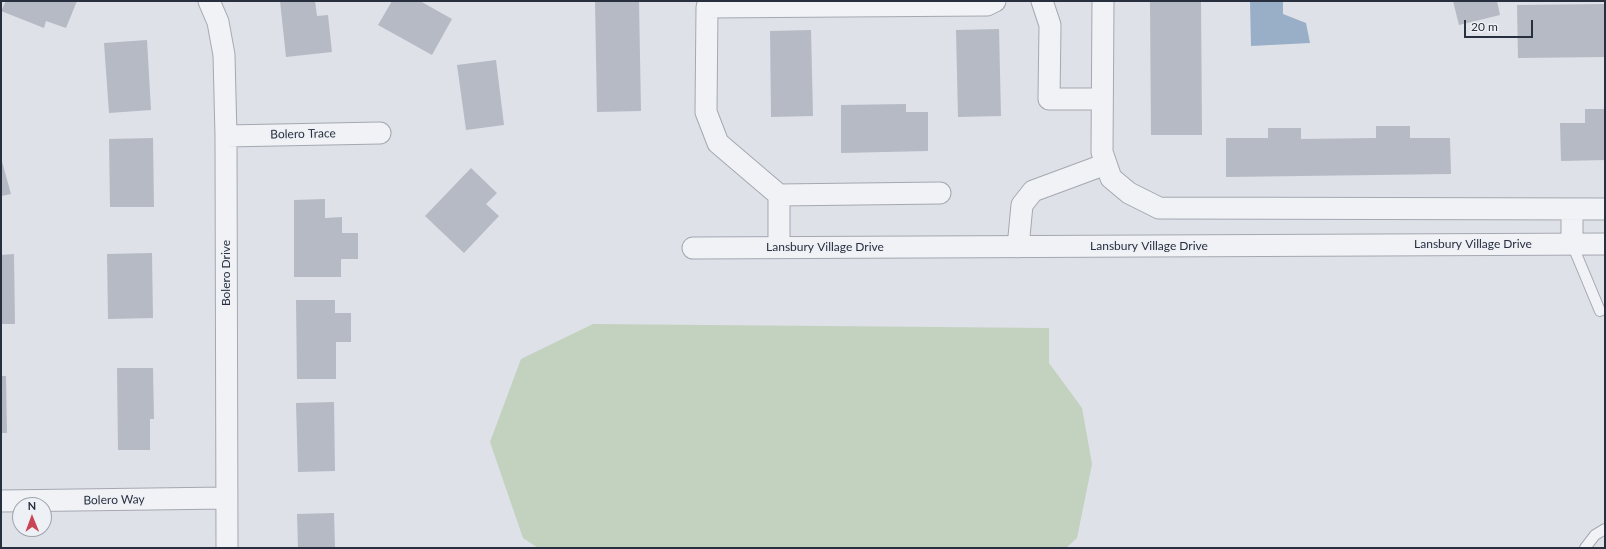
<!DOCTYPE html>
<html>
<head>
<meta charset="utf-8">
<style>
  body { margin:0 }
  #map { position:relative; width:1606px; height:549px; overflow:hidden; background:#dee1e7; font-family:Lato,sans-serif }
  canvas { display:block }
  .frame { position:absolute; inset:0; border:2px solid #282f3e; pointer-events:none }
  .north { position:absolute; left:12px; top:497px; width:40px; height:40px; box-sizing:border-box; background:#edf0f5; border:1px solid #9ea3ac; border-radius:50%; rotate:359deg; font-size:11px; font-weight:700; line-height:16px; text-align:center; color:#282f3e }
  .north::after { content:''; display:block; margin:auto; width:14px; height:18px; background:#ca4554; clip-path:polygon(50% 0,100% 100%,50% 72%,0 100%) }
  .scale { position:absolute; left:1464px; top:20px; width:69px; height:18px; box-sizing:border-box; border:2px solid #282f3e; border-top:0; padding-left:5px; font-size:12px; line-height:14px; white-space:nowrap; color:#282f3e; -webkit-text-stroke:3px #edf0f5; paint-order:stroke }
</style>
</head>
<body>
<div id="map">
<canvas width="1606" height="549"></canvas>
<div class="frame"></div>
<div class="north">N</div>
<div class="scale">20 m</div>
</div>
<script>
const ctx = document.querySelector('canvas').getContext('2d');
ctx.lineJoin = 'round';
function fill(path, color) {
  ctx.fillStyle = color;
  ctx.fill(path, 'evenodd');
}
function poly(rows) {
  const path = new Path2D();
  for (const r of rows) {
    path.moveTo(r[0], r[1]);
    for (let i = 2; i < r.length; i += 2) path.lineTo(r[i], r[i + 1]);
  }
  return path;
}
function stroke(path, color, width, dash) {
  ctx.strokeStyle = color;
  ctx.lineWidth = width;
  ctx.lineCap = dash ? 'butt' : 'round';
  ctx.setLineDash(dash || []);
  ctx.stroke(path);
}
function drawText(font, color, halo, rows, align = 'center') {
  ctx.font = font + ' Lato,sans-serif';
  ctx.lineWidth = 3;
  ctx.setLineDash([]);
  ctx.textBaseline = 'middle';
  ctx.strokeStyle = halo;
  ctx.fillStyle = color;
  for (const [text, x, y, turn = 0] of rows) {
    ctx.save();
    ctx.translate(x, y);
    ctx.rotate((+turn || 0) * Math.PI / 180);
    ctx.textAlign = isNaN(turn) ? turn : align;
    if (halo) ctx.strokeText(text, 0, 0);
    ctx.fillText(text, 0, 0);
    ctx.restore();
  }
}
const green = poly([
  [593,324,1049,328,1049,363,1082,408,1092,464,1077,538,1066,548,538,548,523,538,490,442,521,359]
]);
const water = poly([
  [1250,1,1283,1,1283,14,1306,23,1310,43,1251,46]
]);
const building = poly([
  [6,1,77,1,66,28,46,21,44,28,1,11],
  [280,1,315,1,317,16,328,15,332,52,286,57],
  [392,1,420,1,452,19,432,55,378,25],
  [595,1,639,1,641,111,597,112],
  [1150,1,1201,1,1202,135,1151,135],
  [1453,1,1497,1,1500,15,1459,25],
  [1605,4,1605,57,1518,58,1517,5],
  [999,29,1001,116,958,117,956,30],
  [811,30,813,116,771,117,770,31],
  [147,40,151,110,109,113,104,43],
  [496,60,504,125,466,130,457,65],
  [906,104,906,112,928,112,928,151,841,153,841,105],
  [1585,109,1605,109,1605,160,1561,161,1560,123,1585,123],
  [1376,126,1410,126,1410,138,1450,138,1451,174,1226,177,1226,138,1268,138,1268,128,1301,128,1301,139,1376,138],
  [153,138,154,207,110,207,109,139],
  [1,158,11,194,1,196],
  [471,168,497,193,486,204,499,216,464,253,425,216],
  [325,199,325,218,342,217,342,233,358,233,358,259,341,259,341,277,294,277,294,200],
  [152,253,153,318,108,319,107,254],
  [14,254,15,324,1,324,1,255],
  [296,300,335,300,335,313,351,313,351,342,336,342,336,379,297,379],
  [117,368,153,368,154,419,150,419,150,450,118,450],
  [1,376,6,376,7,433,1,433],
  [334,402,335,471,298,472,296,403],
  [334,513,335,548,298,548,297,514]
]);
const service = poly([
  [1572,244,1600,311],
  [1585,548,1595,535,1605,529]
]);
const minor = poly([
  [209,1,218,22,224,55,226,136,227,548],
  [1042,1,1050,25,1049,99,1102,99],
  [1103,1,1102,152,1111,178,1129,193,1159,208,1605,209],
  [226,136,380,133],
  [779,195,718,143,706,112,707,7,987,5,995,1],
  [1572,209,1572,244],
  [779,247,779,195,940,193],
  [1018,247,1022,205,1033,191,1106,164],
  [693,248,1605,244],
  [1,501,226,498]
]);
const streetNames = [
  ["Bolero Trace",303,134,-1],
  ["Lansbury Village Drive",1473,244],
  ["Lansbury Village Drive",1149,246],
  ["Lansbury Village Drive",825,247],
  ["Bolero Drive",226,273,-90],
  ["Bolero Way",114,500,-1]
];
fill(green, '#c3d1bf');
fill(water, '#99aec7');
fill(building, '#b5bac4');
stroke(service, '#a4a8b1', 12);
stroke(minor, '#a4a8b1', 23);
stroke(service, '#f1f2f6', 10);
stroke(minor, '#f1f2f6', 21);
drawText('12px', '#282f3e', '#edf0f5', streetNames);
</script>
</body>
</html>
